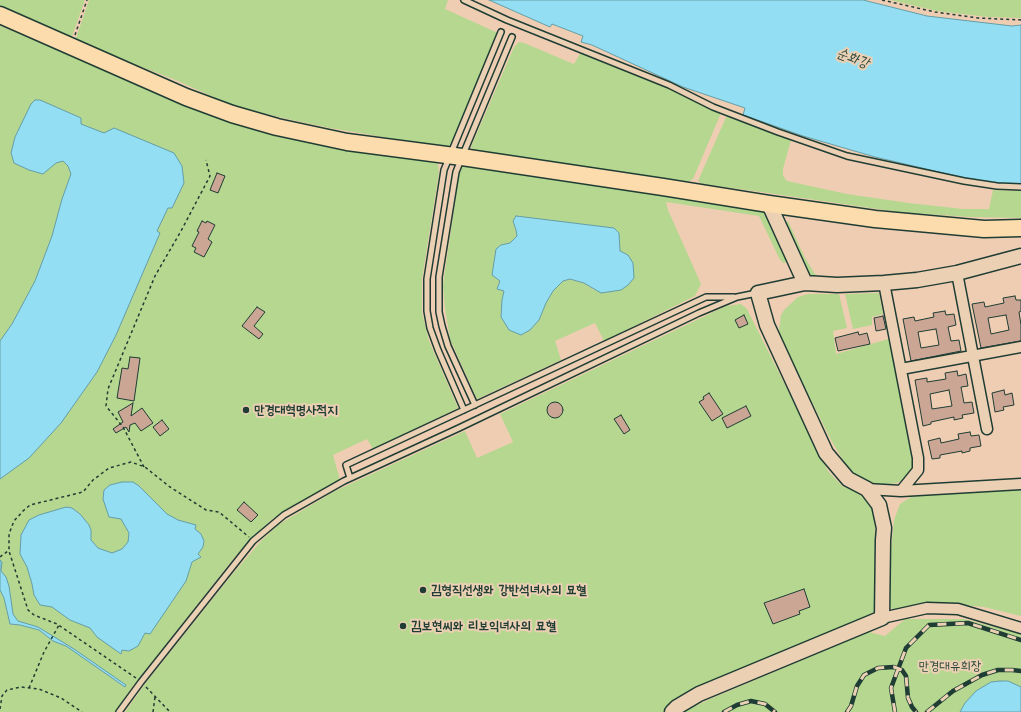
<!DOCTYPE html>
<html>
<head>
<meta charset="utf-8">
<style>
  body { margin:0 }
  canvas { display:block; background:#efcdb2 }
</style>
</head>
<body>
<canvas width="1021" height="712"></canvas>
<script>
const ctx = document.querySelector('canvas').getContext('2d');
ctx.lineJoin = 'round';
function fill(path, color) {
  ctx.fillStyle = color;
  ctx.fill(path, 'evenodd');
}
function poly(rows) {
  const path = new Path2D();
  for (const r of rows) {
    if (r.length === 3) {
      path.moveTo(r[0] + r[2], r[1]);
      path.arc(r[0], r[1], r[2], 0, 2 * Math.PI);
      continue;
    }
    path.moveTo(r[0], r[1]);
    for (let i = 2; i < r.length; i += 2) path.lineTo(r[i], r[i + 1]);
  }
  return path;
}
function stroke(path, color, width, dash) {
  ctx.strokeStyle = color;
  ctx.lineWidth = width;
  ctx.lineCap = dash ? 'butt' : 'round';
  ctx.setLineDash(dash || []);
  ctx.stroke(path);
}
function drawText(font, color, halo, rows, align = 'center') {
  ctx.font = font + ' Mali,"Poor Story",sans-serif';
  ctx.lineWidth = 4;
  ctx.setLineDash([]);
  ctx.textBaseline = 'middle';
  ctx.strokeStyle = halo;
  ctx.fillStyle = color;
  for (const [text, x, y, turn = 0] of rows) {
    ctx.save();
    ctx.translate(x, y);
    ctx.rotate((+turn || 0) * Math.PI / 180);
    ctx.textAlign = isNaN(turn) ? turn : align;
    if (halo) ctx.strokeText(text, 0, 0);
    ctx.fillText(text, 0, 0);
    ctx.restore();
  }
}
const green = poly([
  [0,0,85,0,71,39,0,7],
  [89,0,448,0,445,9,498,33,451,146,448,148,330,128,292,120,240,108,220,100,178,81,75,41],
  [890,0,1021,0,1021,18,988,17,937,11],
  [0,26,229,119,434,160,438,165,439,172,422,279,422,313,429,341,458,408,373,449,367,439,333,455,340,480,272,519,237,554,133,686,115,712,0,712],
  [519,42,524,43,574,64,581,52,686,96,721,113,693,179,686,183,589,167,475,152,471,147,514,47],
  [727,115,791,140,783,169,783,176,787,181,847,194,909,203,963,209,989,209,993,190,1021,191,1021,218,970,217,898,212,761,192,702,184,698,181],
  [467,164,765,211,788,262,783,263,779,258,759,216,666,202,668,210,701,284,695,296,604,341,595,323,555,341,561,360,477,399,450,339,445,308,443,285,459,175,461,168],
  [513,221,620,239,620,251,628,255,594,290,584,283,570,279,563,281,553,291,546,303,539,320,502,300,505,291,497,289,500,281,501,245,510,243,517,236,516,230],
  [788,221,804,256,815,274,820,277,817,279,808,273,806,269,787,229,786,223],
  [879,293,883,314,872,317,872,325,853,329,845,294],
  [808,294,839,294,847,328,833,331,836,354,892,338,910,429,914,467,905,479,897,483,884,485,873,484,861,480,849,470,831,440,782,342,779,329,781,315,784,310,798,297],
  [741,304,747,309,828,471,843,487,851,488,875,506,874,613,867,622,676,698,664,712,125,712,145,684,231,576,261,541,278,525,335,491,465,431,477,458,513,442,500,414,726,306],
  [1021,489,1021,616,984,607,931,602,896,610,890,608,886,602,888,581,894,520,900,504,914,495],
  [905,619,964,619,1021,634,1021,712,683,712,708,700,869,632,885,636]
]);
const water = poly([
  [489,0,863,0,927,16,1012,26,1021,25,1021,185,989,182,965,178,875,157,803,136,743,115,745,108,683,87,592,45,581,42,583,36,552,24,550,27,489,0],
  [35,100,40,100,81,118,81,124,104,133,114,128,174,153,182,166,184,183,172,208,168,208,157,231,160,233,116,335,97,372,61,423,29,458,0,479,0,341,12,324,35,281,52,236,62,199,71,174,68,166,63,161,56,163,43,174,29,170,14,163,11,153,15,137,31,104,35,100],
  [516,216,614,228,619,233,620,251,628,255,633,263,634,278,628,285,621,290,601,293,584,283,570,279,563,281,553,291,546,303,539,320,530,330,521,335,509,330,501,317,502,300,504,291,497,289,500,281,492,275,496,249,501,245,510,243,517,236,516,230,513,221,516,216],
  [122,482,133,482,139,486,167,514,178,520,196,525,195,529,201,534,204,541,203,547,198,554,201,557,192,562,186,581,150,634,145,633,138,646,129,651,122,650,121,654,97,637,90,628,70,620,52,607,40,605,34,595,32,584,27,567,20,554,21,535,29,520,39,515,66,507,72,508,80,514,89,525,91,530,91,540,98,548,112,553,122,549,128,542,129,533,121,519,109,517,103,499,104,490,110,485,122,482],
  [0,560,2,562,1,571,6,577,9,586,13,614,18,621,38,627,74,649,126,685,125,687,66,646,53,641,39,630,20,625,10,624,4,598,0,590,0,560],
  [1000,681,1008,681,1021,687,1021,712,960,712,965,703,976,691,991,682,1000,681]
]);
const building = poly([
  [217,173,225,176,218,193,210,190,217,173],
  [202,221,206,223,207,221,215,225,208,239,212,242,204,257,194,252,196,248,192,246,199,232,197,231,202,221],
  [1015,296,1016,300,1021,300,1021,311,1019,312,1021,325,1021,341,981,348,972,304,984,302,985,307,1004,303,1003,298,1015,296],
  [1006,315,1009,330,991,334,988,318,1006,315],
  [257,307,265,312,254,326,263,334,259,339,242,326,257,307],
  [945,311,946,315,954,314,956,325,948,327,951,341,959,340,961,351,911,361,903,319,914,317,915,321,934,317,933,313,945,311],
  [936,329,939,345,921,348,918,332,936,329],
  [744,315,748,324,739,328,735,320,744,315],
  [883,316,886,329,876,331,874,318,883,316],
  [858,332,859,335,867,333,870,344,838,351,835,338,858,332],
  [130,357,140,358,134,401,117,398,122,368,128,369,130,357],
  [957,371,958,376,966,374,968,386,961,387,964,403,972,402,974,413,962,415,963,418,954,420,954,417,931,422,931,424,923,426,915,380,927,378,927,382,946,379,945,373,957,371],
  [949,390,952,406,932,409,930,394,949,390],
  [1004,390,1005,395,1012,393,1014,405,1003,407,1004,410,995,412,992,393,1004,390],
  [709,393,723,414,712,421,699,402,704,399,703,397,709,393],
  [555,410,8],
  [133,403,131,416,142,408,153,423,141,431,135,423,130,425,129,432,126,427,116,433,113,429,123,422,118,412,133,403],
  [746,406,751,416,727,428,722,418,746,406],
  [621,415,630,430,624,434,614,419,621,415],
  [162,420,169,429,160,436,153,427,162,420],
  [970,432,971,436,979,435,981,446,970,448,970,451,962,453,962,451,940,455,940,458,932,459,928,441,940,438,941,443,959,439,958,434,970,432],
  [244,502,258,515,251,522,237,510,244,502],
  [804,589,810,607,799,611,800,614,773,624,764,603,804,589]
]);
const path = poly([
  [882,0,935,12,978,18,1021,20],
  [75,35,87,0],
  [144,467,123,427,106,406,108,389,155,276,181,231,210,176,206,160],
  [0,557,8,551],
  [136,678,57,624,34,615,28,610,9,551,9,534,14,521,23,511,30,505,83,492,93,480,109,468,131,462,145,467,170,487,206,510,219,512,249,537],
  [146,687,170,712],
  [29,688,44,652,59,625],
  [0,709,2,696,7,690,21,687,39,689,61,698,82,712],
  [153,712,155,697]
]);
const lane = poly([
  [464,0,507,20,669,85,713,107,778,132,847,156,964,181,997,186,1021,187],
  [475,405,448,346,442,326,439,312,439,277,456,172,462,157,512,37],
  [464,410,438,350,430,328,427,311,427,279,444,170,501,32],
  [350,478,346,465,706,297,734,297],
  [119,712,141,682,253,541,284,515,344,481,459,428,699,313,737,297,757,293]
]);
const street = poly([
  [957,273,987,429],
  [901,369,1021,347],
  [867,489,901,491,918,470,918,458,884,283],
  [901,491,1021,484],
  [882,618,927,608,958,609,1021,628]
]);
const secondary = poly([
  [769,204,805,283],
  [672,712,677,707,699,694,882,618,883,540,884,528,879,505,867,489,848,479,826,453,767,325,758,293,805,283,837,285,884,283,917,280,957,273,1021,256]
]);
const primary = poly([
  [0,15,186,97,232,114,277,127,347,142,462,157,663,187,769,204,875,219,984,229,1021,228]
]);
const rail = poly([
  [724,712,737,705,751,701,765,704,775,712],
  [847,712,851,706,857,686,864,675,878,668,894,667,902,670,906,676,908,698,912,707,916,712],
  [895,712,891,688,906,648,929,625,968,623,1021,640],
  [927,712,953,691,982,675,998,670,1012,670,1021,671]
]);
const markers = [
  [246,410,4,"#1f3d34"],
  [423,590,4,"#1f3d34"],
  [403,626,4,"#1f3d34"]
];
const poiNames = [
  ["만경대혁명사적지",254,410],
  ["김형직선생와 강반석녀사의 묘혈",431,590],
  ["김보현씨와 리보익녀사의 묘혈",411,626]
];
const parkNames = [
  ["만경대유희장",950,666]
];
const waterNames = [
  ["순화강",853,58,20]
];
fill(green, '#b6d790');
fill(water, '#93def3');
stroke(water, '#659ea7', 1);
fill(building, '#cba694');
stroke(building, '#1f3d34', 1);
stroke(lane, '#1f3d34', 8);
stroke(street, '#1f3d34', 13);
stroke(secondary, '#1f3d34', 17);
stroke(primary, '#1f3d34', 19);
stroke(path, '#1f3d34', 1.5, [3, 3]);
stroke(lane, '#ecd0b3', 5);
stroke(street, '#ecd0b3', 10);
stroke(secondary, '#ecd0b3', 14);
stroke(primary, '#fcdcac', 16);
stroke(rail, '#1f3d34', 4.5);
stroke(rail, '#ecd0b3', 3, [9]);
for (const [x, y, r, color] of markers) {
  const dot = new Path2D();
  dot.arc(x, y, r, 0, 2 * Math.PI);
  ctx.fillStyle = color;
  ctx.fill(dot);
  stroke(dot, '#ecd0b3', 1.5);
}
drawText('bold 13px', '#1f3d34', '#ecd0b3', poiNames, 'left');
drawText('13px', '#274539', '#ecd0b3', parkNames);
drawText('italic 14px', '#25453e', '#ecd0b3', waterNames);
</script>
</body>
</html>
